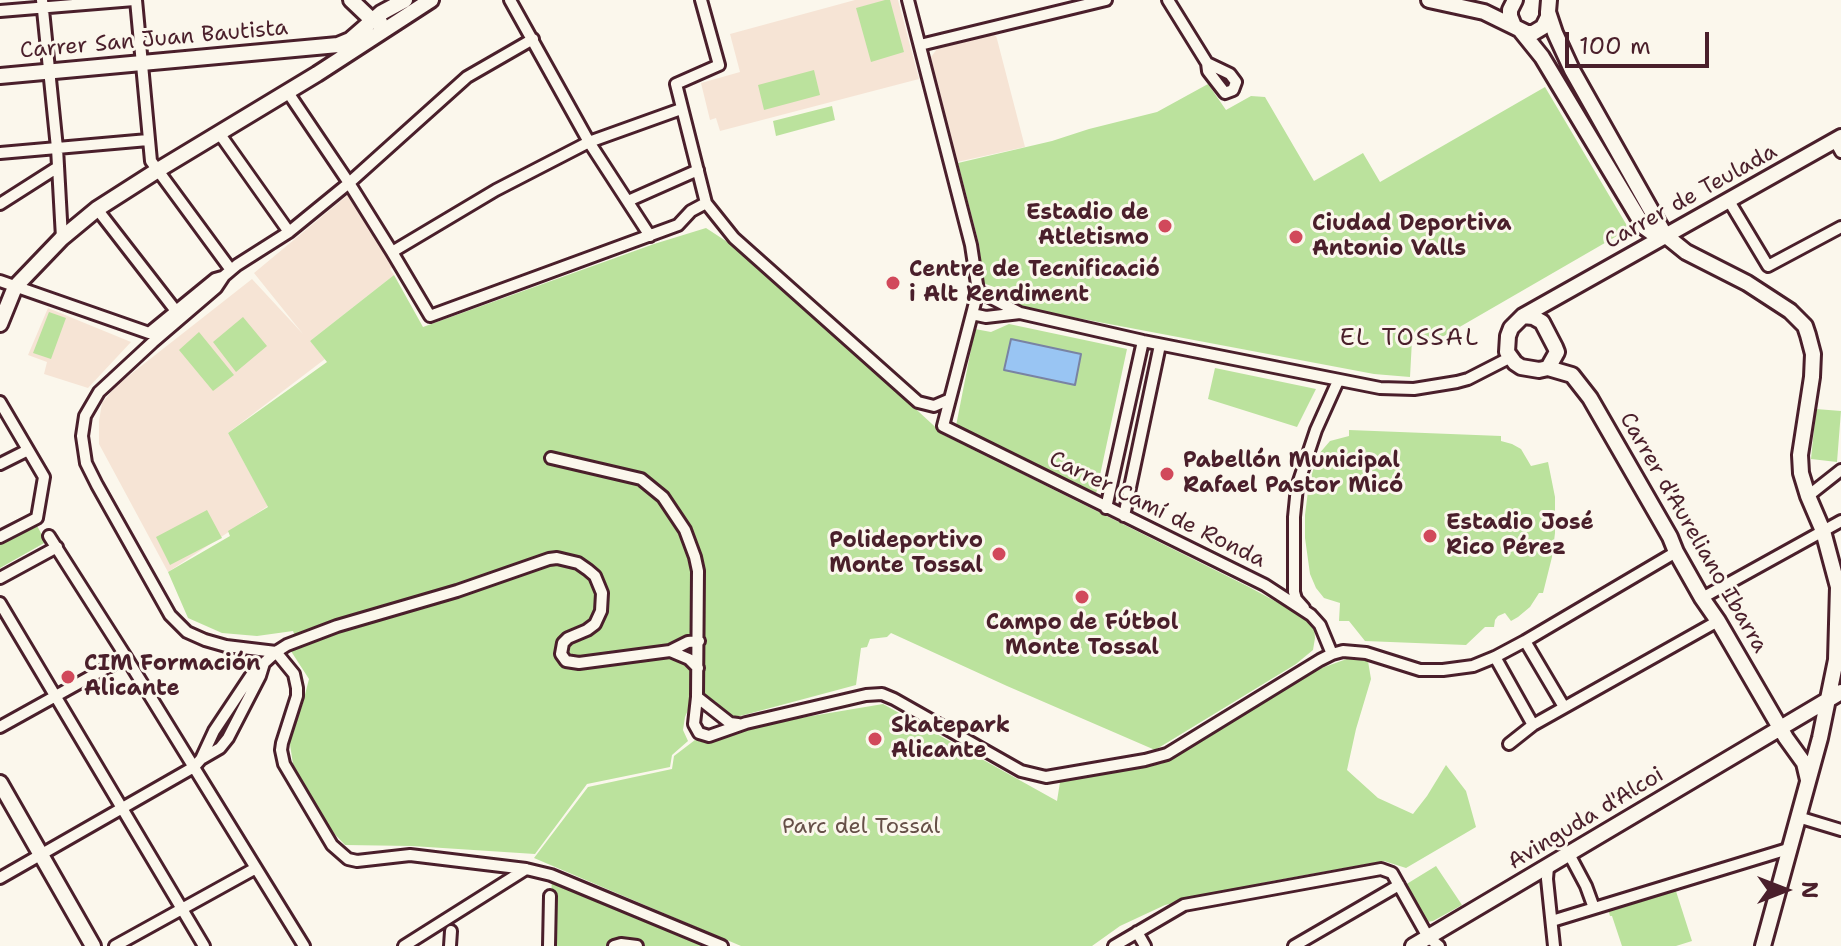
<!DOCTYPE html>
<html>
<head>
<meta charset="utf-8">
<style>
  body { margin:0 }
  #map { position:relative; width:1841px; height:946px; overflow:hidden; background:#fbf7ec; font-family:"Shantell Sans",sans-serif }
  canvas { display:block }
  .north { position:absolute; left:1745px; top:850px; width:80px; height:80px; -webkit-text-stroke:6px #fbf7ec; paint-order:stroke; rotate:90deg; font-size:22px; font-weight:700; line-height:32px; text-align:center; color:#4a1f2b }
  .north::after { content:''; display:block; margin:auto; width:28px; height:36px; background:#4a1f2b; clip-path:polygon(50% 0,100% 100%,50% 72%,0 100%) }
  .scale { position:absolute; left:1565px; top:32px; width:144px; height:36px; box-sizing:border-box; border:4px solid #4a1f2b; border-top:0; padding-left:10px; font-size:24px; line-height:28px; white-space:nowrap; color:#4a1f2b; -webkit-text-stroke:6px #fbf7ec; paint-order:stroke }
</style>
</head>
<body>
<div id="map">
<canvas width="1841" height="946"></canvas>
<div class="north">N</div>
<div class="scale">100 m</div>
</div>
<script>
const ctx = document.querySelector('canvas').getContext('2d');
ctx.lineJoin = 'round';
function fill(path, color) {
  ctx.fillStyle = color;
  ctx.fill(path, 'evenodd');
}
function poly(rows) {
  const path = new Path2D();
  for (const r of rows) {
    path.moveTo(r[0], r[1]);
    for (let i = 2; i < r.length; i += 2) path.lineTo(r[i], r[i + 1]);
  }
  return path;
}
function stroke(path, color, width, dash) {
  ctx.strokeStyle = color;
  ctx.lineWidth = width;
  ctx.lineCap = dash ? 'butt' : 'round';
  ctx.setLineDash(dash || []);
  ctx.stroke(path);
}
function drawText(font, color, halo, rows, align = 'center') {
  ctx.font = font + ' "Shantell Sans",sans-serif';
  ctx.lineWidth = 6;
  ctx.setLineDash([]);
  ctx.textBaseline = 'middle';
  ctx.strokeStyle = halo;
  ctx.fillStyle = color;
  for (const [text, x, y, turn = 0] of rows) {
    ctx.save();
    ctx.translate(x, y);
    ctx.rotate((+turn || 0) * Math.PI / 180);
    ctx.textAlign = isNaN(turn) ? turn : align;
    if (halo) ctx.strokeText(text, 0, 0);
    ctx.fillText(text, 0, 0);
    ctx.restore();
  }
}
const built = poly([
  [855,0,898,0,919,79,720,131,716,118,710,120,701,83,740,72,730,34],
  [991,35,996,36,997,39,1025,147,957,162,931,57,937,49],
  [349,194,395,265,390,269,394,275,310,341,325,359,228,433,268,506,168,572,99,444,99,421,102,403,117,385,252,279,303,334,254,273],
  [48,308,131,342,88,388,44,374,47,362,28,355]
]);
const green = poly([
  [885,0,890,0,904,52,871,62,856,8],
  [814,70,820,95,764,110,758,85],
  [1208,84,1226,110,1251,96,1265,97,1314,181,1363,153,1380,182,1545,87,1629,229,1444,336,1427,340,1412,340,1410,377,1374,374,1019,307,1002,290,983,283,979,244,958,163,1052,141,1089,129,1157,112],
  [832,106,835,120,776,136,773,121],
  [706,228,732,245,806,308,944,435,1249,587,1297,613,1314,627,1315,638,1313,650,1296,664,1155,750,1007,686,891,633,887,637,870,639,867,647,861,648,856,685,729,719,715,701,704,699,691,703,685,717,683,730,688,741,672,755,670,767,587,784,535,854,412,846,345,845,329,828,293,764,289,738,302,706,309,679,287,645,297,641,293,631,257,636,222,633,188,618,168,572,230,536,228,531,268,507,228,433,327,362,310,341,394,275,423,327,654,244],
  [49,312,66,318,51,359,33,353],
  [243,317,267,346,236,372,213,342],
  [1009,324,1127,349,1096,494,956,426,975,329,991,332],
  [199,332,234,375,213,391,179,350],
  [1215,368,1316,389,1297,427,1208,399],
  [1816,409,1841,411,1837,462,1811,459],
  [1349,430,1501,436,1501,441,1512,444,1521,449,1531,466,1548,462,1555,497,1555,533,1552,557,1543,593,1539,593,1530,607,1518,617,1511,621,1505,613,1498,616,1495,620,1494,627,1485,627,1466,645,1365,641,1349,621,1339,621,1340,603,1324,598,1316,588,1310,574,1305,538,1305,515,1309,483,1318,455,1330,441,1349,436],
  [207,510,222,538,170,565,156,537],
  [36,524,46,542,0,568,0,545],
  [1355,656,1368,661,1371,679,1356,729,1347,770,1378,798,1413,814,1427,796,1446,765,1466,791,1476,827,1406,868,1384,861,1272,881,1165,905,1120,926,1092,946,741,946,534,858,588,787,672,769,674,756,695,740,706,743,717,741,727,732,770,723,883,704,1057,801,1060,782,1161,764,1305,674],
  [1436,866,1462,905,1433,921,1427,922,1405,885],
  [552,876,722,946,549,946],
  [1675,888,1692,941,1676,946,1622,946,1612,916,1610,916,1608,909]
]);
const water = poly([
  [1011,339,1081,354,1075,385,1004,370,1011,339]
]);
const street = poly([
  [42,0,57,148,62,238],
  [136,0,151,161,231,270],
  [510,0,589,142,650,236],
  [701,0,719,65,676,84,706,203,734,238,918,402,934,406,948,400],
  [908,0,971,245,978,291,943,426,1265,585,1311,615,1320,625,1332,654],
  [1168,0,1207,63,1208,71,1218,84,1225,93,1233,90,1236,82,1230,74,1207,63],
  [0,11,134,0],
  [920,45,1106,0],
  [287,91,349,183,392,252,430,316,678,225,691,211,706,203],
  [219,133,289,232],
  [1835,141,1841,152],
  [0,153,148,140],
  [628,201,698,170],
  [1729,201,1768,266,1841,227],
  [0,204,58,167],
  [97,209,176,311],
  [392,252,496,190,589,142,681,109],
  [0,281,149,333,215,279,222,277],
  [978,291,1020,313,1143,341,1380,388,1414,389,1457,382,1468,379,1511,357],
  [972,314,986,317,1020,313],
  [0,402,44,477,37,518],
  [551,458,641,479,663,497,685,530,695,557,698,571,697,697,694,724,699,733,709,736,746,723,866,695,882,694,894,699,1021,771,1046,777,1145,760,1167,754,1320,660,1332,654,1343,651,1366,653,1420,670,1443,670,1473,666,1495,657,1525,641,1676,552],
  [0,464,28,450],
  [1808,496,1841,470],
  [1106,508,1143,341],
  [1124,516,1160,345],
  [49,536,126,657,304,946],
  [0,537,37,518],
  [0,578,57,547],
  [1702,598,1841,521],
  [0,603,204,946],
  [1304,608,1296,599,1294,592,1294,517,1297,487,1316,430,1338,381],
  [1525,641,1564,707],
  [670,651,689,659,698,668],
  [276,652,226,646,205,640,187,632,170,615,97,485,86,463,82,436,85,416,99,392,153,342,216,288,224,276,237,265,289,232,349,183,467,77,533,39],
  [276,652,294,674,297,688,297,696,282,743,281,750,284,764,332,845,348,859,357,861,410,855,526,869,551,875,722,946],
  [1495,657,1533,725,1718,621],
  [697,697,730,723,738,724],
  [0,727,126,657],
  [1509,744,1533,725],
  [201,759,220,748,228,738,260,676,264,663],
  [1798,817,1841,830],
  [1569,854,1586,886,1594,908],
  [1548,867,1547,879,1554,946],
  [0,878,194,767,201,759,214,731,252,674,276,652,287,645,337,626,457,591,549,559,557,558,578,563,588,570,595,576,602,593,601,611,595,624,587,630,568,638,563,643,561,654,566,661,579,663,670,651,688,642,699,641],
  [1552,921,1788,849],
  [1137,932,1145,946],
  [115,946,256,868],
  [404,946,526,869],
  [450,946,451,931],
  [549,946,550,896],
  [614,946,621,944,637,946],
  [1114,946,1184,905,1381,869,1392,873,1428,937,1439,946],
  [1294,946,1399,885]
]);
const secondary = poly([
  [351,0,373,21,380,22],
  [1429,0,1484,12,1527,33,1533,33,1543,27,1548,17,1548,11],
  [1549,0,1548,12,1555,33,1572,70,1665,235,1686,252,1747,283,1790,311,1805,326,1808,335,1813,354,1812,377,1800,455,1801,473,1808,496,1823,531,1838,587,1836,660,1820,738,1763,946],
  [1514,26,1510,16,1510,10,1515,0],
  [1521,31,1542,57,1644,227,1651,232,1665,235],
  [0,76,338,45,350,40,381,13,405,0],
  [1523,316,1533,317,1542,322,1555,347,1557,352,1548,368,1539,370,1521,367,1515,363,1507,352,1508,336,1511,328,1523,316,1841,137],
  [0,324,15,287,62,238,97,209,158,170,317,74,431,0],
  [1548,368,1572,375,1590,398,1670,537,1676,552,1702,598,1718,621,1786,738,1804,763,1808,780],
  [0,783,93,946],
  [1413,946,1841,692]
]);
const markers = [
  [1165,226,8,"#d1495b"],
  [1296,237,8,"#d1495b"],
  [893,283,8,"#d1495b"],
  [1167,474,8,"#d1495b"],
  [1430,536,8,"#d1495b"],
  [999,554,8,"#d1495b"],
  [1082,597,8,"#d1495b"],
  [68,677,8,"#d1495b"],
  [875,739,8,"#d1495b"]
];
const streetNames = [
  ["Carrer San Juan Bautista",154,40,-5],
  ["Carrer de Teulada",1691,197,-29],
  ["Carrer Camí de Ronda",1157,510,26],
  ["Carrer d'Aureliano Ibarra",1693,533,60],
  ["Avinguda d'Alcoi",1586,819,-31]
];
const poiNames = [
  ["Estadio de",1149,213,"right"],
  ["Atletismo",1149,238,"right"],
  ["Ciudad Deportiva",1312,224],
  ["Antonio Valls",1312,249],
  ["Centre de Tecnificació",909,270],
  ["i Alt Rendiment",909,295],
  ["Pabellón Municipal",1183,461],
  ["Rafael Pastor Micó",1183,486],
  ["Estadio José",1446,523],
  ["Rico Pérez",1446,548],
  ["Polideportivo",983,541,"right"],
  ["Monte Tossal",983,566,"right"],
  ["Campo de Fútbol",1082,623,"center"],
  ["Monte Tossal",1082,648,"center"],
  ["CIM Formación",84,664],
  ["Alicante",84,689],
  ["Skatepark",891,726],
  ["Alicante",891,751]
];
const parkNames = [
  ["Parc del Tossal",861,827]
];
const neighbourhoodNames = [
  ["EL TOSSAL",1410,339]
];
fill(built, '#f6e4d5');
fill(green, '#bbe29d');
fill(water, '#99c5f3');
stroke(water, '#7983a3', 2);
stroke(street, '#4a1f2b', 16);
stroke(secondary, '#4a1f2b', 20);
stroke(street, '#fbf7ec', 10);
stroke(secondary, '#fbf7ec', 14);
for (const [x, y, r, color] of markers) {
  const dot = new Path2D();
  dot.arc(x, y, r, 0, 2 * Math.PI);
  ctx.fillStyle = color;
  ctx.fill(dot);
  stroke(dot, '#fbf7ec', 3);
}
drawText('22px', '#4a1f2b', '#fbf7ec', streetNames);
drawText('bold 22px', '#4a1f2b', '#fbf7ec', poiNames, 'left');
drawText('22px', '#665048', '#fbf7ec', parkNames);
ctx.letterSpacing = '2px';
drawText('24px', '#4a1f2b', '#fbf7ec', neighbourhoodNames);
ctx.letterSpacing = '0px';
</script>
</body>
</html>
